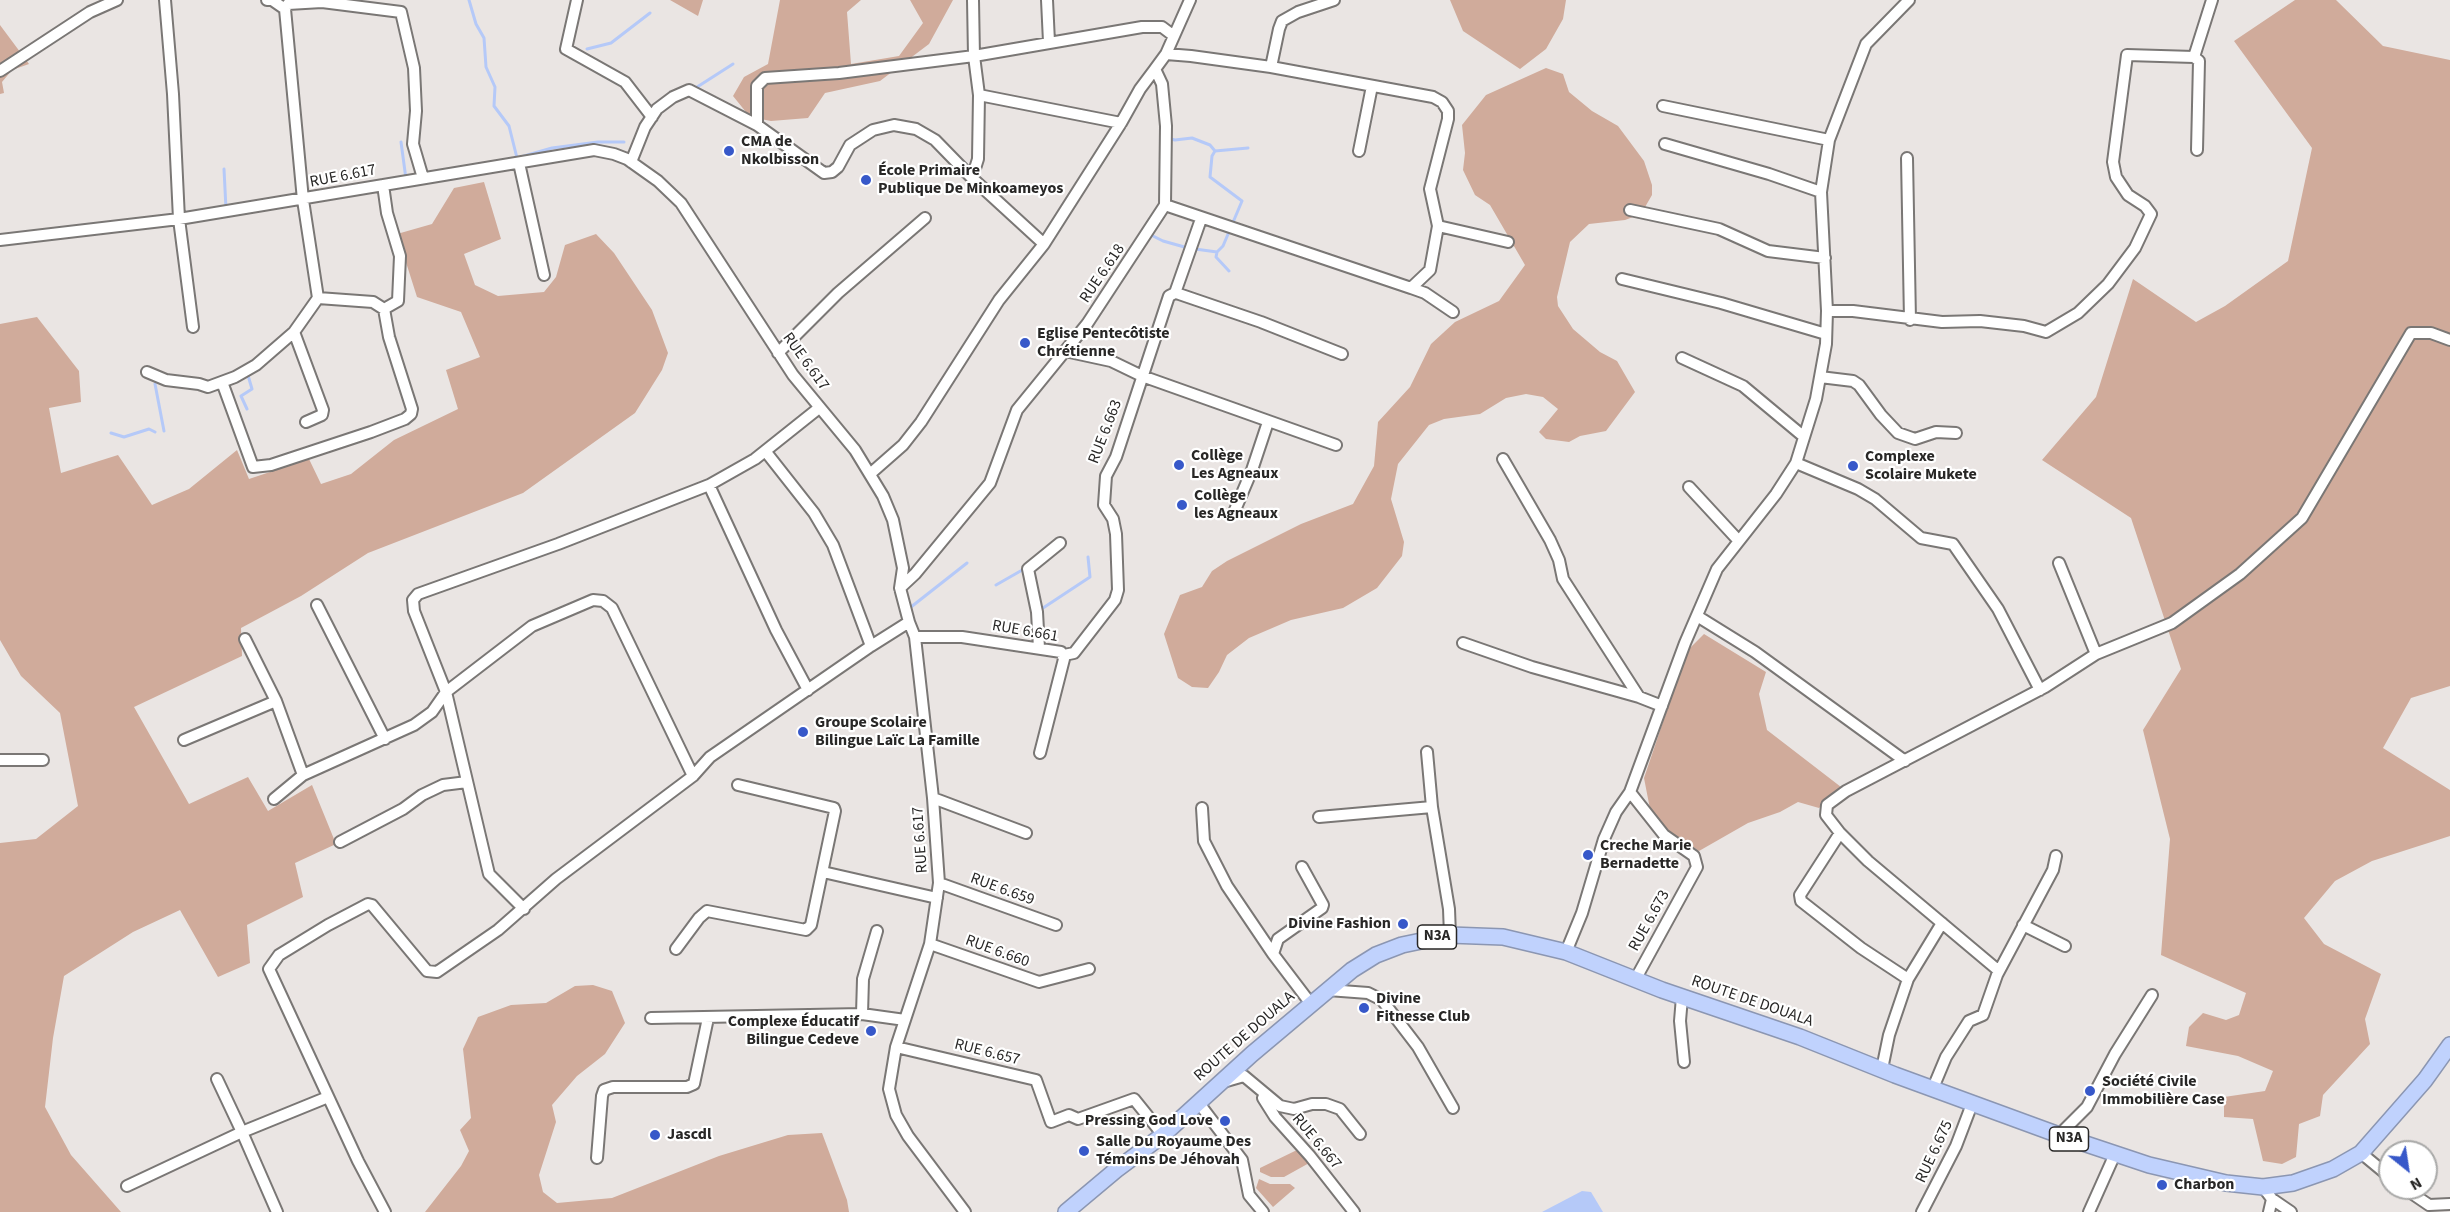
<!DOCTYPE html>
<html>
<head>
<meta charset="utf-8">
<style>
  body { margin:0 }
  #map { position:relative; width:2450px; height:1212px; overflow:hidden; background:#eae5e3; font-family:"Source Sans 3",sans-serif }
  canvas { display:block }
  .north { position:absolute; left:2378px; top:1140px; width:60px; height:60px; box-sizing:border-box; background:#fff; border:2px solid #a9a9a8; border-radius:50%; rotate:150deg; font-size:16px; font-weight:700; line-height:24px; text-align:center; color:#282726 }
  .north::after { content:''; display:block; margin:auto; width:21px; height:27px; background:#3758c9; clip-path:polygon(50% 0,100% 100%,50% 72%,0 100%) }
</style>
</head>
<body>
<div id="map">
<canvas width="2450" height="1212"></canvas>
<div class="north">N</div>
</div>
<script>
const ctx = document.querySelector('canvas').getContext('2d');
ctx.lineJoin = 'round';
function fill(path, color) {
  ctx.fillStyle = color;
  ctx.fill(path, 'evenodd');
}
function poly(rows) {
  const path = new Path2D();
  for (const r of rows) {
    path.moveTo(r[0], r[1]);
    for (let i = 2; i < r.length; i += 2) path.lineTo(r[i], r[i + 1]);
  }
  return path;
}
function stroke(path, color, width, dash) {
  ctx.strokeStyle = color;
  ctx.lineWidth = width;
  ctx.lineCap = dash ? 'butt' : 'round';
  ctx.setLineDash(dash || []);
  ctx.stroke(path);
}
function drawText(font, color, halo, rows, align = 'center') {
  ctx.font = font + ' "Source Sans 3",sans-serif';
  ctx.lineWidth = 4.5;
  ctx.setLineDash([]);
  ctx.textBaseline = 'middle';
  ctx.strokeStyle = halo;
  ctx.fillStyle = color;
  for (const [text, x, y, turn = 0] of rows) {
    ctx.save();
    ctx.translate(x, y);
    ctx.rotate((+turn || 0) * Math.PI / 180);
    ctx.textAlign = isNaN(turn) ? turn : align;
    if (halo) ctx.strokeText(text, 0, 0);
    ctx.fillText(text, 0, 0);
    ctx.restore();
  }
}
const green = poly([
  [670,0,703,0,698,16],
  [780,0,861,0,847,12,851,64,899,56,923,23,910,0,953,0,929,44,880,81,825,93,808,118,771,121,750,117,733,96,744,77,768,64],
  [1450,0,1566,0,1563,19,1546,49,1520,69,1463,31],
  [2295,0,2336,0,2383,46,2450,60,2450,686,2411,698,2383,748,2450,790,2450,836,2372,861,2335,881,2304,918,2324,944,2381,974,2365,1019,2370,1044,2323,1095,2320,1116,2299,1124,2296,1157,2282,1164,2263,1161,2253,1119,2224,1117,2224,1097,2265,1091,2273,1071,2238,1056,2186,1046,2189,1027,2203,1013,2226,1020,2239,1015,2246,993,2161,955,2170,839,2143,730,2181,669,2131,518,2042,460,2096,397,2133,279,2196,322,2225,306,2288,261,2312,148,2234,41],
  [0,25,29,64,12,70,2,82,4,93,0,94],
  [1546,68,1563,74,1569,92,1592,111,1618,126,1644,161,1652,185,1652,195,1641,214,1625,220,1589,224,1570,242,1557,297,1558,306,1573,329,1600,352,1617,361,1635,392,1606,431,1580,436,1569,442,1546,439,1539,432,1558,409,1543,397,1526,394,1506,398,1480,414,1444,419,1429,425,1398,464,1391,499,1404,542,1402,556,1377,588,1343,608,1291,620,1249,638,1227,655,1219,672,1208,688,1192,687,1178,678,1164,634,1180,595,1202,587,1212,571,1227,561,1301,524,1353,504,1374,466,1378,422,1410,387,1431,344,1455,322,1499,301,1525,265,1490,205,1475,195,1463,170,1465,153,1462,125,1486,95],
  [484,182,501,239,464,254,475,285,498,296,544,292,556,277,565,245,596,234,614,253,652,310,668,353,662,370,635,413,523,493,368,553,301,596,241,628,242,656,134,707,189,804,248,777,268,811,312,785,336,844,295,863,303,897,247,925,250,963,218,977,180,910,133,932,64,976,53,1038,45,1107,71,1155,121,1212,0,1212,0,843,36,839,78,806,60,713,21,676,0,640,0,324,37,317,79,371,81,402,49,408,61,473,118,455,152,505,189,489,237,450,249,479,309,459,321,484,351,474,394,440,458,409,446,370,480,357,461,312,417,297,397,234,432,224,454,188],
  [1704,634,1766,672,1759,694,1767,730,1841,787,1819,808,1798,802,1780,812,1748,823,1699,851,1669,831,1650,809,1644,778,1687,651],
  [593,985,612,991,625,1023,605,1054,577,1076,552,1105,556,1122,539,1175,543,1192,557,1203,612,1198,719,1156,788,1135,822,1133,847,1200,849,1212,425,1212,461,1166,469,1151,460,1130,471,1118,463,1049,478,1017,511,1005,546,1003,575,986],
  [1299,1149,1311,1162,1284,1177,1271,1177,1260,1172,1260,1168],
  [1259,1179,1270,1184,1290,1184,1295,1188,1273,1207,1256,1188]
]);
const water = poly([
  [1582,1191,1591,1192,1603,1212,1542,1212]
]);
const stream = poly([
  [469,0,476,24,484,38,486,67,495,87,494,106,509,126,517,158,552,148,598,142,624,142],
  [587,49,611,43,650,13],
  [694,89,733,64],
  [1167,138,1175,140,1192,138,1210,145,1215,151],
  [401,142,406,179],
  [1215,151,1212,156,1210,177,1242,201,1223,246,1217,252,1216,257,1229,271],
  [1215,151,1248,148],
  [224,169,226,209],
  [1149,234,1163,241,1188,248],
  [1195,249,1217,252],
  [155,384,164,431],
  [247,409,241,396,252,389,247,372],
  [111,433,124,437,149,429,155,432],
  [996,585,1024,569],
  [911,607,967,563],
  [1040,610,1090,577,1088,557]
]);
const minor = poly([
  [165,0,173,94,179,219,193,327],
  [577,0,566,49,625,82,652,117],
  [1047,0,1049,42],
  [285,9,288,4,322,2,401,12,414,68,416,111,413,144,423,178],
  [1166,54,1191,56,1271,67,1433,97,1442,102,1448,111,1448,119,1430,189,1438,226,1430,270,1411,288,1425,293,1453,312],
  [2194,57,2199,61,2197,150],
  [1271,67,1279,29,1282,21,1298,12,1334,0],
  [0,71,90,12,117,0],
  [979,95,1121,123],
  [1663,106,1829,140],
  [757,125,757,86,765,78,839,73,974,56,1142,27,1162,27,1174,36],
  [1665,144,1769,174,1821,192],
  [1359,151,1372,86],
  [1907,158,1910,320],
  [631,162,645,127,657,109,673,97,689,90,757,125,824,173,832,172,838,167,850,145,873,130,894,125,916,129,935,140,972,178,1044,244],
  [519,163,544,275],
  [972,178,978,159,979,95,974,56,973,0],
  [1165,205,1411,288],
  [1630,210,1719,229,1768,251,1825,258],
  [1438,226,1508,242],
  [0,240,179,219,594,150,614,154,627,159,658,181,681,203,793,375,855,450,883,496,893,520,903,568,900,588,909,622,915,637,933,798,939,883,930,944,896,1047,889,1089,896,1115,908,1136,965,1212],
  [1622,279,1721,303,1826,334],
  [1175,293,1201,219],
  [318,298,373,302,384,309],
  [1827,311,1853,311,1942,322,1980,321,2024,326,2046,332,2078,313,2108,284,2135,248,2151,214,2145,206,2128,195,2116,177,2113,162,2127,55,2194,57,2212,0],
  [294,332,323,410,322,415,306,422],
  [1065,351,1111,361,1142,376,1336,445],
  [778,353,838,293,925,218],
  [1682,358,1743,386,1803,436],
  [147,372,166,380,199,384,208,387,235,377,256,365,294,332,318,298,303,200,285,9,272,0,267,0],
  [1820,377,1853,381,1859,385,1881,415,1898,433,1915,439,1936,432,1956,433],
  [222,382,253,467,271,465,371,432,405,419,411,414,412,409,389,337,384,309,398,301,400,256,387,213,383,185],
  [766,452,814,513,833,545,871,646],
  [1503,459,1550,540,1559,560,1563,579,1639,697],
  [1796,463,1858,489,1875,499,1921,538,1953,544,1998,609,2040,690],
  [870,474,903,445,921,422,999,300,1044,244,1121,123,1140,89,1155,69],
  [709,485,776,630,808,690],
  [1689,487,1738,540],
  [1235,510,1252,470,1268,422],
  [2059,563,2096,654],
  [900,588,915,574,990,483,1017,410,1087,324,1165,205,1166,126,1162,84,1155,69,1166,54,1190,0],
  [317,605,385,739],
  [1697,616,1755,652,1905,761],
  [915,637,962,637,1061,652,1064,659,1040,753],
  [245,639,276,701,303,775],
  [1463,643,1532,667,1639,697,1662,706],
  [1039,648,1037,612,1028,569,1060,543],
  [1064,655,1074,653,1115,600,1118,590,1116,534,1113,519,1104,505,1106,476,1116,457,1169,296,1175,293,1179,294,1261,322,1342,354],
  [184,740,276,701],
  [1427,752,1432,807,1449,909,1450,935],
  [0,760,43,760],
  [1630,792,1685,643,1717,569,1776,494,1796,463,1816,399,1826,344,1827,311,1821,192,1829,140,1866,44,1909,0],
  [933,798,1026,833],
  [274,799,303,775,414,725,432,712,446,692,532,626,593,600,603,601,612,608,693,776],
  [1202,808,1204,841,1227,886,1273,954,1311,1004],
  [1319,817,1432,807],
  [1840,833,1800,895,1801,901,1861,948,1908,979],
  [340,842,403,809,422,795,443,785,467,782],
  [823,872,937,898],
  [939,883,1056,925],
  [524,909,489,874,446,692,414,611,413,600,418,594,558,544,709,485,755,459,819,408],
  [2023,925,2065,946],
  [930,944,1039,982,1089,969],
  [676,949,699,918,707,911,806,930,811,925,835,811,834,808,738,785],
  [1566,952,1582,913,1604,839,1616,812,1630,792,1664,835,1694,856,1697,867,1635,980],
  [1273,954,1278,939,1322,908,1323,905,1302,867],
  [1999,971,1868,861,1840,833,1826,815,1827,805,1846,791,2045,687,2096,654,2172,623,2240,574,2302,518,2411,333,2431,333,2450,340],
  [1328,990,1368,993,1382,1000,1418,1047,1453,1108],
  [1682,997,1680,1021,1684,1062],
  [862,1014,863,979,877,931],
  [651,1018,862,1014,905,1020],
  [896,1047,1036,1080,1051,1122,1069,1115,1078,1119,1134,1099,1163,1135],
  [1882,1069,1889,1035,1908,979,1942,923],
  [217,1079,242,1132,328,1097],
  [1223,1082,1244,1076,1280,1106,1294,1109,1312,1104,1326,1104,1340,1109,1360,1134],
  [1933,1088,1946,1057,1969,1021,1983,1015,1997,975,2053,870,2056,856],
  [1263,1098,1275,1117,1310,1156,1354,1212],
  [1198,1102,1242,1160,1249,1195,1263,1212],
  [2059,1135,2087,1107,2115,1054,2152,995],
  [2361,1153,2390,1177],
  [597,1158,602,1096,604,1090,613,1087,687,1087,694,1084,708,1018],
  [127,1186,242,1132,277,1212],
  [2263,1187,2272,1199,2291,1212],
  [2404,1188,2429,1205,2450,1204],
  [385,1212,358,1161,269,969,279,955,328,925,368,904,372,905,427,971,437,972,498,930,556,879,693,776,710,757,871,646,909,622],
  [1922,1212,1956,1146,1972,1104],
  [2089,1212,2115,1154],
  [2269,1212,2272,1199]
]);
const highway = poly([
  [1066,1212,1116,1170,1163,1135,1252,1054,1352,970,1376,955,1402,945,1450,935,1503,937,1566,952,1662,990,1800,1037,1895,1075,2059,1135,2149,1165,2226,1183,2263,1187,2293,1183,2333,1169,2361,1153,2425,1080,2450,1045]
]);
const markers = [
  [729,151,6,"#3758c9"],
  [866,180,6,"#3758c9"],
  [1025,343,6,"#3758c9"],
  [1179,465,6,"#3758c9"],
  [1853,466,6,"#3758c9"],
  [1182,505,6,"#3758c9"],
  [803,732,6,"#3758c9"],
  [1588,855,6,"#3758c9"],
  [1403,924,6,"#3758c9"],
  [1364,1008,6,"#3758c9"],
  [871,1031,6,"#3758c9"],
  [2090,1091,6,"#3758c9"],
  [1225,1121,6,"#3758c9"],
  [655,1135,6,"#3758c9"],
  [1084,1151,6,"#3758c9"],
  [2162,1185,6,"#3758c9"]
];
const shields = [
  [1437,937,39],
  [2069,1139,39]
];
const shieldNames = [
  ["N3A",1437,937],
  ["N3A",2069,1139]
];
const poiNames = [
  ["CMA de",741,142],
  ["Nkolbisson",741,160],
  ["École Primaire",878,171],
  ["Publique De Minkoameyos",878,189],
  ["Eglise Pentecôtiste",1037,334],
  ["Chrétienne",1037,352],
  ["Collège",1191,456],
  ["Les Agneaux",1191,474],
  ["Complexe",1865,457],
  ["Scolaire Mukete",1865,475],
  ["Collège",1194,496],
  ["les Agneaux",1194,514],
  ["Groupe Scolaire",815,723],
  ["Bilingue Laïc La Famille",815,741],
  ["Creche Marie",1600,846],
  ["Bernadette",1600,864],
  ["Divine Fashion",1391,924,"right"],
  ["Divine",1376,999],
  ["Fitnesse Club",1376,1017],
  ["Complexe Éducatif",859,1022,"right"],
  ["Bilingue Cedeve",859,1040,"right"],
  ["Société Civile",2102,1082],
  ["Immobilière Case",2102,1100],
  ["Pressing God Love",1213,1121,"right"],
  ["Jascdl",667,1135],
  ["Salle Du Royaume Des",1096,1142],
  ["Témoins De Jéhovah",1096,1160],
  ["Charbon",2174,1185]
];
const streetNames = [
  ["RUE 6.617",343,177,-11],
  ["RUE 6.618",1103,274,-56],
  ["RUE 6.617",805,362,54],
  ["RUE 6.663",1106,432,-69],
  ["RUE 6.661",1025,632,10],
  ["RUE 6.617",921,840,-94],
  ["RUE 6.659",1002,890,20],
  ["RUE 6.673",1650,921,-61],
  ["RUE 6.660",997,952,20],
  ["ROUTE DE DOUALA",1752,1002,19],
  ["ROUTE DE DOUALA",1245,1037,-41],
  ["RUE 6.657",987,1053,14],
  ["RUE 6.667",1316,1142,50],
  ["RUE 6.675",1935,1152,-65]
];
fill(green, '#d0ab9b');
fill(water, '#b5c9f8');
stroke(stream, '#b5c9f8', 3);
stroke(minor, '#7a7775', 14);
stroke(highway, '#8b96b2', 18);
stroke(minor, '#fff', 10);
stroke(highway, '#c0d2fd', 15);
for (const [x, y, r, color] of markers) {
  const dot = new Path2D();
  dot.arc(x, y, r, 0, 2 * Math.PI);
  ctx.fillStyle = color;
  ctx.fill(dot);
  stroke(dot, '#fff', 2);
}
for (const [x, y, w] of shields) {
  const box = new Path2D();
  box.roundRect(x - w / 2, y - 12, w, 24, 4.5);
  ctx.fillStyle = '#fff';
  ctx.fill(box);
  stroke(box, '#282726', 1.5);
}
drawText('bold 15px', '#282726', null, shieldNames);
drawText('bold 16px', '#282726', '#fff', poiNames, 'left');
drawText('16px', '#282726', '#fff', streetNames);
</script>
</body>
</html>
